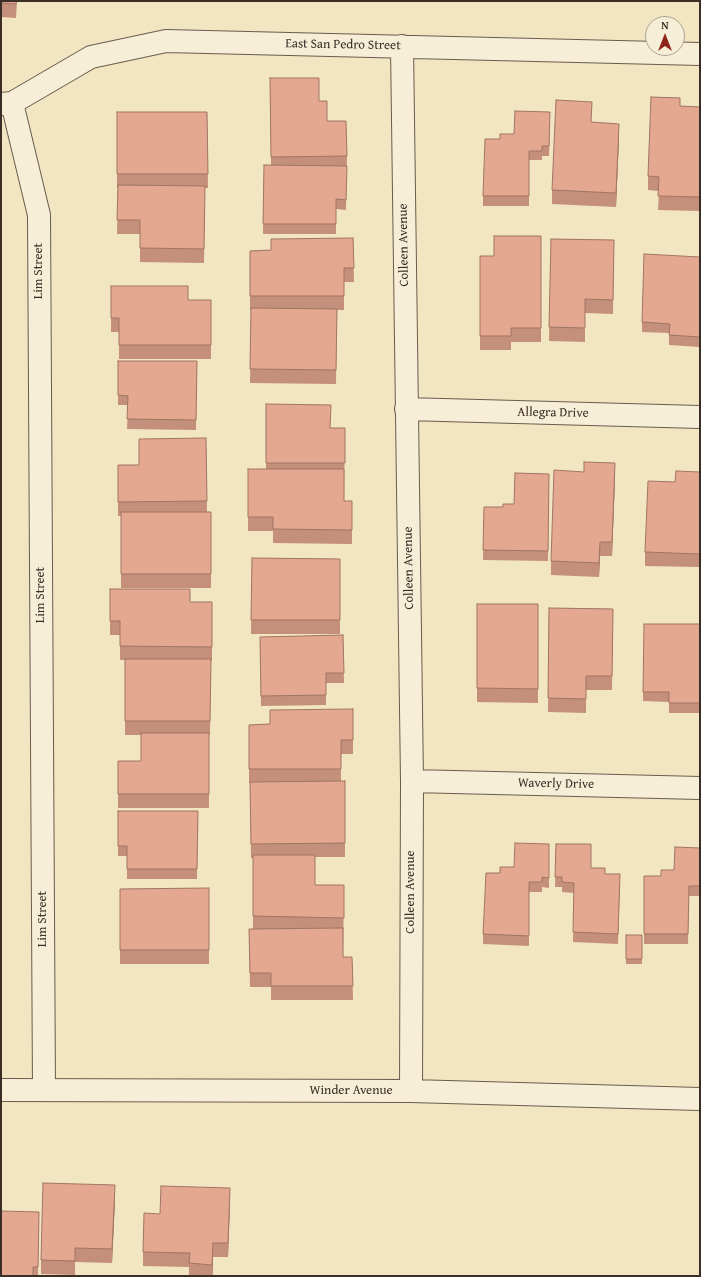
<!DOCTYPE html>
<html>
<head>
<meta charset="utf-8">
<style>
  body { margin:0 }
  #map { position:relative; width:701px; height:1277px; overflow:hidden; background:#f2e5c1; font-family:"Gentium Book Plus",serif }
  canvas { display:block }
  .frame { position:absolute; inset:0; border:2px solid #3b2e27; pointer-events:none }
  .north { position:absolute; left:645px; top:16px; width:40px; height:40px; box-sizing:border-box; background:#f7eed7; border:1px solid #aca191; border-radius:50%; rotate:0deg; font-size:11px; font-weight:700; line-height:16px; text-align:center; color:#3b2e27 }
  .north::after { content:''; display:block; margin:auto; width:14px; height:18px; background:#8f2418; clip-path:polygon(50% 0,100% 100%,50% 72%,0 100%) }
</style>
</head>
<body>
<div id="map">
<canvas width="701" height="1277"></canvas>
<div class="frame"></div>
<div class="north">N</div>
</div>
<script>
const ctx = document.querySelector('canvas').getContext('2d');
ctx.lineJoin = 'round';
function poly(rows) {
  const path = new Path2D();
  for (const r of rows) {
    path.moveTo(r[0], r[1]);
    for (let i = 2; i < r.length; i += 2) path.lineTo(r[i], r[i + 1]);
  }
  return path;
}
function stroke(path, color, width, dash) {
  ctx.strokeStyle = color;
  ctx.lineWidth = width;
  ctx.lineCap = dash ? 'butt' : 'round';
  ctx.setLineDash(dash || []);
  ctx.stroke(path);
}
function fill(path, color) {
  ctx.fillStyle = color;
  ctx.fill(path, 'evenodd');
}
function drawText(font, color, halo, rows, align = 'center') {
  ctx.font = font + ' "Gentium Book Plus",serif';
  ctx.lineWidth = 4;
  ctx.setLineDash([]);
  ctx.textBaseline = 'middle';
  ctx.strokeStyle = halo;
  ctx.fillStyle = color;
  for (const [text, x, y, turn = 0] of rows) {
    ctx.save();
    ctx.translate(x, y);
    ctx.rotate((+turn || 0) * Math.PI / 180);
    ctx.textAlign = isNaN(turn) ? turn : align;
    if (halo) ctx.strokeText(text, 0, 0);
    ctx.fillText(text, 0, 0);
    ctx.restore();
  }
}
const minor = poly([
  [402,46,412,781,411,1091],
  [12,103,39,215,44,1090],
  [1,104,12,103,91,57,166,41,700,54],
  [406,409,700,417],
  [412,781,700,788],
  [1,1090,411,1091,700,1099]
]);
const wall = poly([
  [1,1,17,1,16,18,1,17],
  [270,78,319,101,327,121,347,156,346,210,336,209,336,234,263,234,264,165,271,165],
  [680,106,700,107,700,211,658,210,659,191,648,190,648,176],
  [117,112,207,112,208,188,205,188,204,263,140,262,140,234,117,234,118,188,117,188],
  [550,122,549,156,542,156,542,160,529,160,529,206,483,206,483,196,500,139],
  [619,137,616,207,552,204,552,190],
  [541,236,541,342,511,342,511,350,480,350,480,256,494,256],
  [353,238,354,282,344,282,344,310,337,310,336,384,250,383,251,310,250,310,250,251,271,250],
  [551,239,614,240,613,314,585,313,585,342,549,341],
  [700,257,700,347,669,345,669,333,642,332,642,322],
  [111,286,188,300,211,300,211,359,119,359,119,332,111,332],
  [118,361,197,361,196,430,127,429,128,405,118,405],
  [266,404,331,428,345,428,344,501,352,501,352,544,273,543,273,531,248,531,248,469,266,469],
  [206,438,207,512,211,512,211,588,121,588,121,516,118,516,118,465,139,465],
  [584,472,615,477,612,556,600,556,599,577,551,575,551,561],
  [700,472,700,567,645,566,645,552,675,482],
  [549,474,548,561,483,560,484,507,503,507,514,504],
  [252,558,340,559,340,634,251,634],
  [110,589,190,602,212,602,212,661,211,661,210,735,209,735,209,808,118,808,118,761,141,761,141,735,125,735,125,660,120,660,120,635,110,635],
  [477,604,538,604,538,703,477,702],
  [549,608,613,609,612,690,586,690,586,713,548,712],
  [700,624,700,713,669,713,669,702,643,701,643,692],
  [343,635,344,683,326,683,326,705,261,706,260,637],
  [353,709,353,754,341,754,341,781,345,781,345,857,315,857,315,885,344,885,343,957,352,957,353,1000,271,1000,271,987,250,987,249,929,253,929,253,858,251,858,250,783,249,783,249,725,270,724],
  [118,811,198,811,197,879,127,879,127,856,118,856],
  [549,844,549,888,542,887,542,892,529,892,529,946,483,944,483,934,500,873,514,867],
  [556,844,591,868,605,874,620,884,618,944,573,942,574,893,562,892,562,887,555,887],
  [700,848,700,896,689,896,688,944,644,944,644,876,661,876,674,870],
  [209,888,209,964,120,964,120,889],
  [626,935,642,935,642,964,626,964],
  [115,1199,112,1263,75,1262,75,1275,41,1274,41,1260],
  [230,1202,228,1257,213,1257,213,1276,189,1276,189,1267,143,1266,143,1252,160,1214],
  [39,1212,38,1276,1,1276]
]);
const shadedWall = poly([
  [619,124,619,137,616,207,616,193],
  [615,463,615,477,612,556,612,542],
  [600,542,600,556,599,577,599,563],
  [115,1185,115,1199,112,1263,112,1249],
  [230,1188,230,1202,228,1257,228,1243],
  [213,1243,213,1257,212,1276,212,1265]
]);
const building = poly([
  [1,1,16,1,16,4,1,3,1,1],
  [270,78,319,78,319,101,327,101,327,121,346,121,347,156,271,157,270,78],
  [651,97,680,98,680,106,700,107,700,197,658,196,659,177,648,176,651,97],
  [556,100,592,102,591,122,619,124,616,193,552,190,556,100],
  [515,111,550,112,549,146,542,146,542,151,529,151,529,196,483,196,485,139,500,139,500,134,514,134,515,111],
  [117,112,207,112,208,174,117,174,117,112],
  [264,165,347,166,346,200,336,199,336,224,263,224,264,165],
  [118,185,205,186,204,249,140,248,140,220,117,220,118,185],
  [494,236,541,236,541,328,511,328,511,336,480,336,480,256,494,256,494,236],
  [353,238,354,268,344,268,344,296,250,296,250,251,271,250,271,239,353,238],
  [551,239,614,240,613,300,585,299,585,328,549,327,551,239],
  [644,254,700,257,700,337,669,335,670,324,642,322,644,254],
  [111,286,188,286,188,300,211,300,211,345,119,345,119,318,111,318,111,286],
  [251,308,337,309,336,370,250,369,251,308],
  [118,361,197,361,196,420,127,419,128,396,118,395,118,361],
  [266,404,331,405,330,428,345,428,345,463,266,463,266,404],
  [206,438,207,501,118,502,118,465,139,465,139,439,206,438],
  [584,462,615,463,612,542,600,542,599,563,551,561,554,470,584,472,584,462],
  [248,469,344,469,344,501,352,501,352,530,273,529,273,517,248,517,248,469],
  [676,471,700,472,700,554,645,552,648,481,675,482,676,471],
  [515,473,549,474,548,551,483,550,484,507,503,507,503,504,514,504,515,473],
  [121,512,211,512,211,574,121,574,121,512],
  [252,558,340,559,340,620,251,620,252,558],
  [110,589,190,589,190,602,212,602,212,647,120,646,120,621,110,621,110,589],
  [477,604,538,604,538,689,477,688,477,604],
  [549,608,613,609,612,676,586,676,586,699,548,698,549,608],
  [644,624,700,624,700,703,669,703,669,692,643,692,644,624],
  [343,635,344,673,326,673,326,695,261,696,260,637,343,635],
  [125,659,211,659,210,721,125,721,125,659],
  [353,709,353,740,341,740,341,769,249,769,249,725,270,724,270,710,353,709],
  [141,733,209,733,209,794,118,794,118,761,141,761,141,733],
  [345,781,345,843,251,844,250,782,345,781],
  [118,811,198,811,197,869,127,869,127,846,118,846,118,811],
  [515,843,549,844,549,878,542,877,542,882,529,882,529,936,483,934,486,873,500,873,500,867,514,867,515,843],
  [556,844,591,844,591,868,605,868,605,874,620,874,618,934,573,932,574,883,562,882,562,877,555,877,556,844],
  [675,847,700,848,700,886,689,886,688,934,644,934,644,876,661,876,661,870,674,870,675,847],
  [253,855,315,855,315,885,344,885,344,918,253,916,253,855],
  [209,888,209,950,120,950,120,889,209,888],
  [343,928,343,957,352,957,353,986,271,986,271,973,250,973,249,929,343,928],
  [626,935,642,935,642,959,626,959,626,935],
  [43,1183,115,1185,112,1249,75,1248,75,1261,41,1260,43,1183],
  [161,1186,230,1188,228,1243,213,1243,212,1265,189,1263,190,1253,143,1252,144,1213,160,1214,161,1186],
  [1,1211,39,1212,38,1267,33,1267,33,1276,1,1276,1,1211]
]);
const streetNames = [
  ["East San Pedro Street",343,45,1],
  ["Colleen Avenue",404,245,-91],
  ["Lim Street",39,271,-90],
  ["Allegra Drive",553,413,1],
  ["Colleen Avenue",409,568,-91],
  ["Lim Street",41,595,-90],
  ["Waverly Drive",556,784,1],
  ["Colleen Avenue",411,892,-90],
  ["Lim Street",43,919,-90],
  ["Winder Avenue",351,1091]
];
stroke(minor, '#695c4e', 24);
stroke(minor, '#f7eed7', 22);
fill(wall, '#c4907b');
fill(shadedWall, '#a07564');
fill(building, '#e4a78f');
stroke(building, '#a07564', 1);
drawText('13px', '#3b2e27', '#f7eed7', streetNames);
</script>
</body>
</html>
